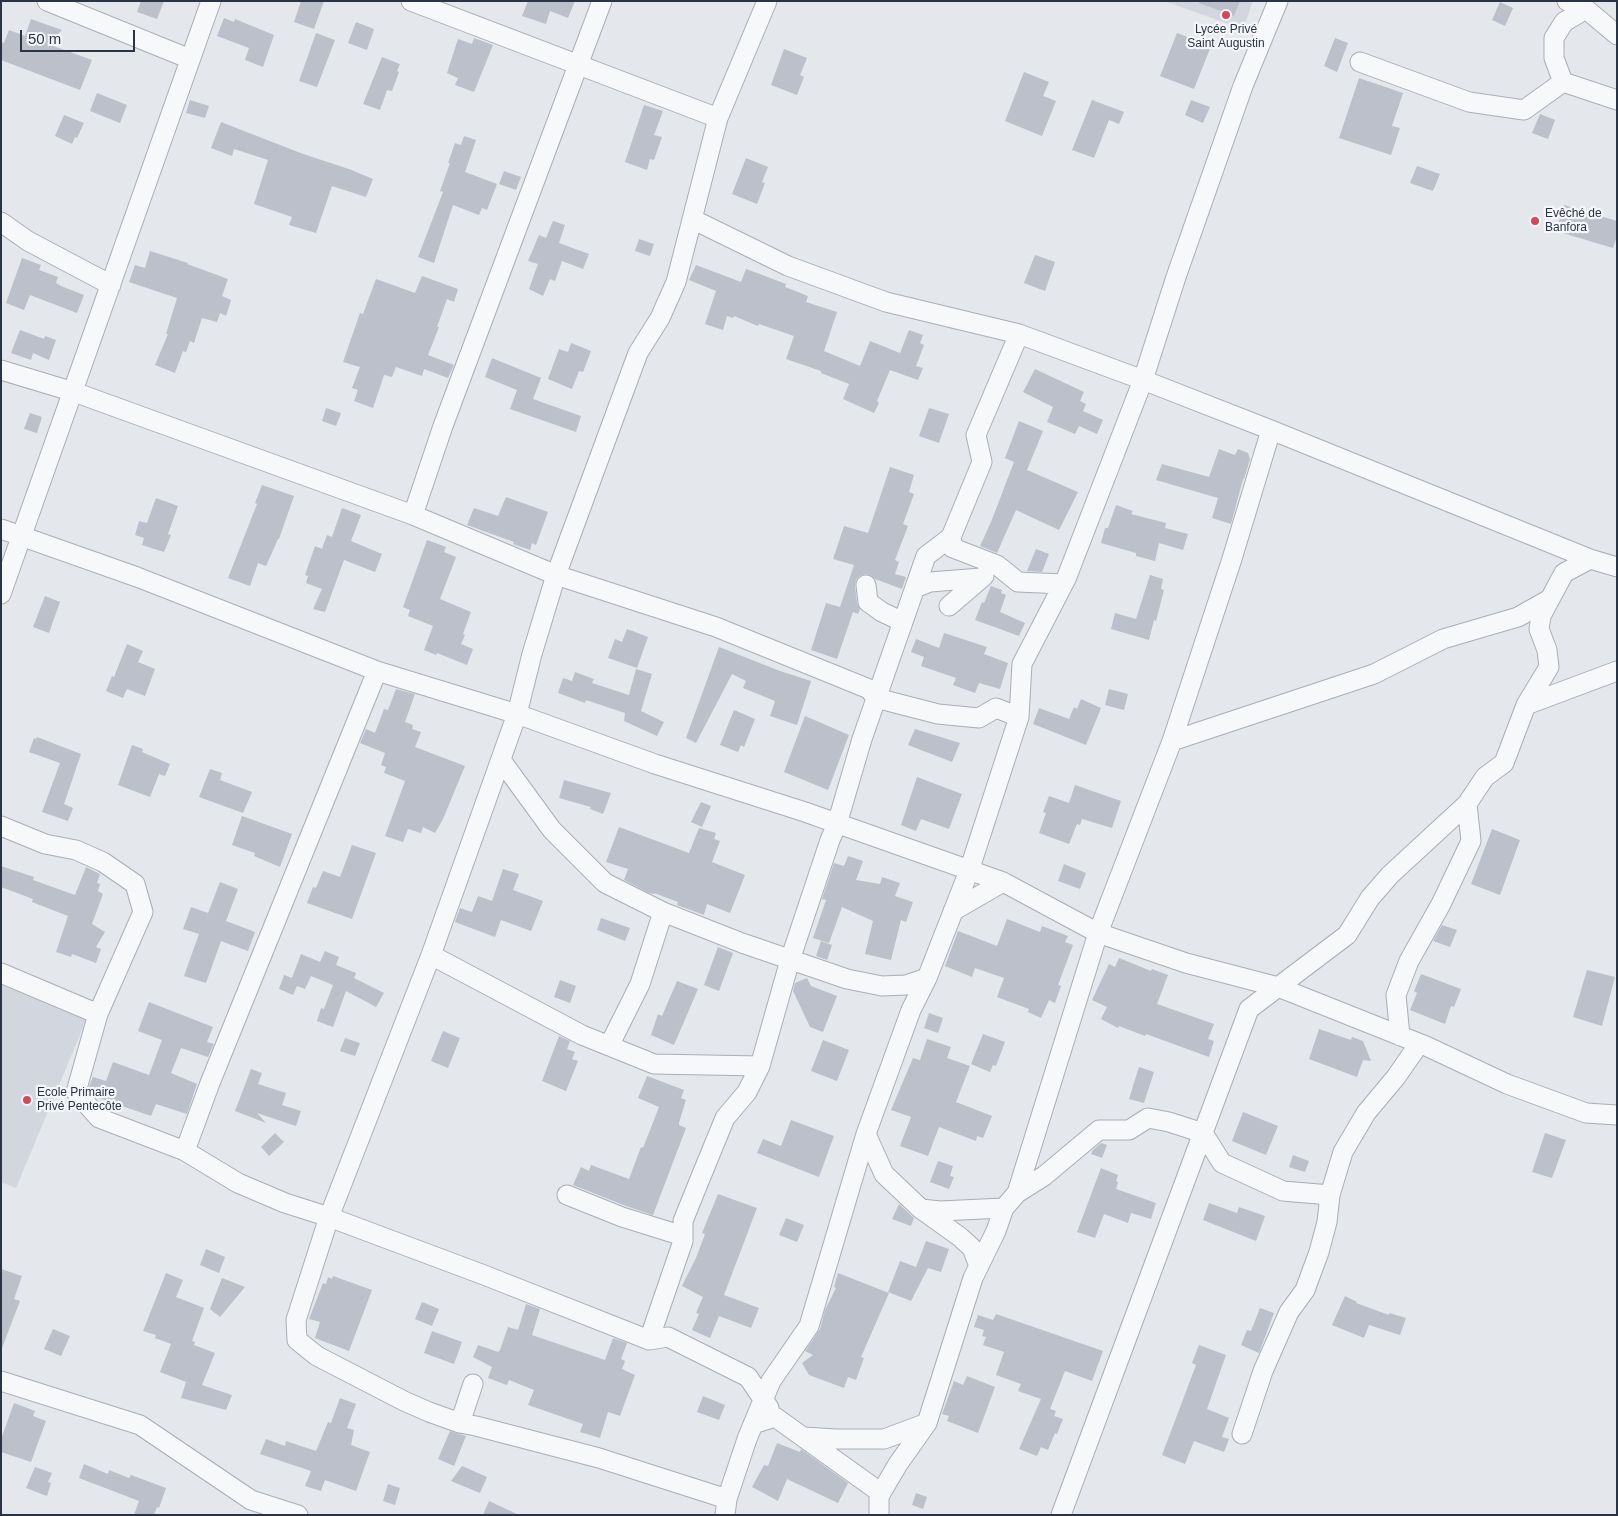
<!DOCTYPE html>
<html>
<head>
<meta charset="utf-8">
<style>
  body { margin:0 }
  #map { position:relative; width:1618px; height:1516px; overflow:hidden; background:#e4e7ec; font-family:Helvetica,sans-serif }
  canvas { display:block }
  .frame { position:absolute; inset:0; border:2px solid #2b3445; pointer-events:none }
  .scale { position:absolute; left:20px; top:30px; width:115px; height:22px; box-sizing:border-box; border:2px solid #2b3445; border-top:0; padding-left:6px; font-size:15px; line-height:18px; white-space:nowrap; color:#2b3445; -webkit-text-stroke:4px #f4f6f9; paint-order:stroke }
</style>
</head>
<body>
<div id="map">
<canvas width="1618" height="1516"></canvas>
<div class="frame"></div>
<div class="scale">50 m</div>
</div>
<script>
const ctx = document.querySelector('canvas').getContext('2d');
ctx.lineJoin = 'round';
function fill(path, color) {
  ctx.fillStyle = color;
  ctx.fill(path, 'evenodd');
}
function poly(rows) {
  const path = new Path2D();
  for (const r of rows) {
    path.moveTo(r[0], r[1]);
    for (let i = 2; i < r.length; i += 2) path.lineTo(r[i], r[i + 1]);
  }
  return path;
}
function stroke(path, color, width, dash) {
  ctx.strokeStyle = color;
  ctx.lineWidth = width;
  ctx.lineCap = dash ? 'butt' : 'round';
  ctx.setLineDash(dash || []);
  ctx.stroke(path);
}
function drawText(font, color, halo, rows, align = 'center') {
  ctx.font = font + ' Helvetica,sans-serif';
  ctx.lineWidth = 4.5;
  ctx.setLineDash([]);
  ctx.textBaseline = 'middle';
  ctx.strokeStyle = halo;
  ctx.fillStyle = color;
  for (const [text, x, y, turn = 0] of rows) {
    ctx.save();
    ctx.translate(x, y);
    ctx.rotate((+turn || 0) * Math.PI / 180);
    ctx.textAlign = isNaN(turn) ? turn : align;
    if (halo) ctx.strokeText(text, 0, 0);
    ctx.fillText(text, 0, 0);
    ctx.restore();
  }
}
const built = poly([
  [1164,1,1253,1,1243,29],
  [1,983,87,1018,16,1188,1,1182]
]);
const building = poly([
  [141,1,164,1,157,19,137,12],
  [301,1,324,1,314,29,294,22],
  [528,1,575,1,568,18,550,11,546,24,522,16],
  [1199,1,1240,1,1234,16,1199,3],
  [1500,2,1513,8,1505,26,1492,20],
  [224,18,234,22,235,19,274,35,263,67,245,60,249,48,217,36],
  [31,19,62,30,48,44,92,60,80,90,1,60,1,42,4,43,9,30,25,36],
  [356,22,374,29,367,50,348,43],
  [316,33,335,40,317,87,299,81],
  [1177,33,1211,46,1194,89,1160,76],
  [474,38,493,45,474,92,455,85,458,78,447,73,458,39,472,44],
  [1335,38,1348,43,1337,72,1324,66],
  [784,49,807,58,800,75,804,77,797,95,771,85],
  [382,57,400,64,397,71,399,72,392,91,387,90,380,110,363,104],
  [1024,72,1049,82,1043,96,1056,101,1042,136,1005,121],
  [1359,78,1403,93,1392,126,1400,128,1391,155,1339,138],
  [97,93,127,105,120,123,90,111],
  [190,100,209,106,205,118,186,113],
  [1092,100,1124,112,1119,124,1109,120,1094,158,1072,150],
  [1191,100,1210,107,1203,123,1185,115],
  [644,105,663,111,654,135,662,137,654,160,650,159,647,170,625,162],
  [1540,114,1555,120,1548,139,1532,133],
  [64,115,84,123,77,138,75,137,72,144,55,136],
  [221,122,303,154,349,169,373,179,366,197,332,186,316,233,289,225,292,217,254,204,268,160,234,149,232,156,211,148],
  [464,136,476,140,465,172,497,184,487,210,482,208,479,215,453,205,434,263,418,257,443,192,440,191,450,163,448,163,455,143,461,145],
  [746,158,768,167,762,182,765,183,757,204,732,194],
  [1417,166,1440,174,1433,191,1410,183],
  [504,171,521,177,516,190,499,184],
  [1564,205,1617,221,1617,236,1613,248,1556,231],
  [553,221,565,225,559,243,589,254,583,269,562,261,555,281,550,279,543,296,529,289,538,264,528,261,539,235,546,238],
  [639,239,654,244,650,256,635,251],
  [150,251,188,263,187,264,228,279,222,296,231,300,226,316,220,313,217,322,202,318,194,343,190,341,186,352,183,351,175,373,155,365,168,334,166,334,177,298,129,282,135,265,145,268],
  [1035,255,1055,262,1045,291,1024,283],
  [22,258,41,265,39,270,58,277,56,283,61,286,84,295,77,313,30,295,24,310,6,303],
  [696,265,741,282,746,269,757,273,786,284,785,287,808,296,806,302,837,312,824,351,860,366,870,341,900,353,909,330,923,335,920,343,924,345,916,366,923,368,918,380,890,370,877,401,879,403,874,413,843,399,849,384,821,373,821,371,786,359,794,336,759,324,758,326,734,316,733,318,727,316,723,330,705,324,716,291,689,280],
  [422,276,458,289,454,302,447,299,437,327,439,327,428,355,454,365,448,378,424,369,422,376,396,367,392,377,384,375,373,408,354,401,358,390,352,388,360,367,343,362,360,313,363,314,376,279,415,293],
  [20,330,44,339,45,336,56,340,49,360,33,353,31,360,11,353],
  [571,343,591,351,583,372,579,371,572,389,548,379,559,349,568,352],
  [492,358,541,378,533,399,581,416,576,432,510,409,517,390,485,377],
  [1035,369,1084,392,1080,401,1086,404,1083,411,1103,420,1097,434,1079,426,1075,434,1047,422,1053,407,1023,392],
  [326,408,341,413,336,426,322,421],
  [929,408,949,414,939,443,919,436],
  [30,413,42,417,37,433,24,429],
  [1019,421,1043,431,1027,470,1078,492,1059,530,1016,510,997,553,980,546,991,522,1014,462,1005,458],
  [1219,449,1235,455,1238,449,1248,453,1250,459,1244,479,1243,479,1231,524,1212,518,1218,498,1156,480,1162,464,1209,477],
  [890,467,914,475,909,492,914,494,903,524,908,526,895,560,899,562,895,574,906,577,902,589,875,579,870,575,865,574,860,576,856,580,855,586,857,603,860,609,858,614,853,612,837,659,811,650,826,603,840,607,854,565,833,559,844,526,868,533],
  [262,485,294,496,279,539,278,539,266,566,258,563,250,586,228,578,257,504,255,503],
  [506,497,548,512,536,545,532,543,530,550,513,544,514,542,467,525,474,508,498,516],
  [156,498,178,506,168,534,171,535,164,552,142,545,144,538,135,535,139,521,147,523],
  [1116,505,1133,511,1131,514,1166,523,1165,528,1188,534,1183,550,1159,543,1155,561,1136,556,1136,553,1101,543,1105,528,1108,528],
  [342,508,361,515,351,541,382,554,375,572,344,560,325,612,313,609,322,589,306,583,308,576,305,575,315,546,322,549,327,535,332,537],
  [427,540,446,547,444,552,456,557,440,599,471,612,463,634,465,635,461,644,473,649,467,665,437,653,436,655,424,650,433,626,408,616,410,610,403,607],
  [1036,549,1049,554,1042,572,1027,571],
  [1150,575,1163,579,1161,589,1164,590,1156,621,1154,620,1149,640,1111,629,1115,613,1136,619],
  [991,586,1002,590,1001,593,1006,595,1000,612,1025,623,1019,636,975,620,982,602,984,603],
  [45,596,60,602,49,633,33,627],
  [627,629,648,637,637,668,608,658,615,639,622,642],
  [944,633,987,647,984,654,1008,663,1000,689,979,683,975,693,953,685,956,678,921,666,924,657,911,652,916,639,939,648],
  [127,644,143,651,138,662,155,669,145,696,127,689,123,698,106,691,112,676,114,677],
  [719,647,780,671,811,681,797,725,770,716,775,701,743,688,746,681,732,674,696,743,686,738],
  [636,669,652,674,641,711,664,722,657,736,624,721,625,713,586,700,585,703,558,693,563,678,572,681,575,672,594,679,592,683,629,695],
  [396,689,415,694,405,722,413,725,412,729,421,732,415,747,465,766,443,819,435,833,423,827,421,833,408,829,403,842,385,836,405,781,384,773,386,767,381,765,385,753,360,743,366,729,375,733,384,709,388,710],
  [1109,689,1128,694,1124,710,1105,705],
  [1081,699,1101,708,1086,745,1033,724,1039,708,1069,719,1074,707,1077,709],
  [734,710,755,719,744,747,741,745,738,752,720,745],
  [805,716,849,735,828,790,784,772],
  [915,729,960,743,952,762,908,745],
  [37,737,81,754,64,804,73,808,68,821,42,812,60,763,29,752,34,738,36,739],
  [132,745,143,749,142,752,170,764,165,776,159,774,150,797,118,785],
  [210,769,222,773,220,780,252,792,243,813,199,797],
  [917,777,962,794,949,829,921,819,916,831,901,825],
  [564,780,611,793,603,814,590,809,591,807,559,798],
  [1075,785,1121,801,1112,828,1082,819,1080,825,1077,824,1069,844,1039,833,1046,813,1043,812,1049,796,1069,803],
  [701,802,711,806,702,827,691,822],
  [242,816,292,834,280,867,254,856,255,853,232,845],
  [619,827,689,853,699,828,716,833,714,839,720,841,712,862,745,875,730,913,707,904,704,915,677,905,678,902,654,893,654,894,649,893,624,880,628,869,606,862],
  [1492,829,1520,840,1500,895,1471,884],
  [352,845,376,853,352,919,307,903,313,887,316,888,323,871,340,877],
  [848,856,863,861,856,880,880,884,882,877,900,883,895,896,913,902,906,922,901,920,891,960,865,954,873,921,842,907,829,943,813,938,826,900,822,899,834,863,844,866],
  [1064,864,1086,873,1080,889,1058,881],
  [1,866,34,877,33,880,75,895,86,867,100,874,97,883,100,884,98,891,103,894,92,924,105,932,96,947,101,949,96,963,72,954,71,957,56,952,68,916,32,902,33,899,1,887],
  [503,869,519,874,513,890,543,901,531,931,501,920,495,937,455,922,460,908,472,912,478,896,492,901],
  [220,882,238,889,226,921,255,932,248,951,221,941,206,983,184,976,199,934,183,929,191,907,208,913],
  [601,918,630,928,625,941,597,930],
  [1007,919,1040,932,1042,926,1068,936,1065,942,1073,945,1058,985,1061,986,1055,1003,1049,1000,1041,1018,1028,1012,1029,1009,997,997,1004,978,975,968,972,977,945,966,958,931,997,946],
  [1442,925,1457,930,1450,947,1433,941],
  [821,941,832,945,827,960,816,956],
  [718,947,733,953,719,991,704,985],
  [325,951,339,957,336,965,356,973,354,978,384,993,376,1007,346,991,333,1027,317,1021,321,1008,324,1009,333,985,311,976,305,989,297,986,293,995,279,989,284,975,292,978,301,954,320,962],
  [1119,958,1151,971,1152,969,1168,975,1157,1004,1214,1024,1208,1039,1214,1041,1209,1057,1146,1034,1145,1036,1119,1026,1118,1028,1101,1019,1107,1007,1092,1000,1109,964,1115,967],
  [1587,970,1615,977,1602,1026,1573,1017],
  [1421,974,1461,989,1454,1007,1451,1006,1445,1024,1410,1010,1417,993,1414,991],
  [807,978,811,986,837,996,823,1032,810,1027,793,991,795,983],
  [560,980,576,986,570,1003,554,997],
  [677,981,698,989,674,1045,651,1035,658,1014,662,1016],
  [149,1002,213,1027,207,1042,214,1044,208,1057,181,1048,171,1073,197,1084,187,1114,156,1104,151,1116,96,1097,88,1089,93,1077,106,1081,113,1062,149,1075,162,1040,138,1031],
  [929,1013,943,1018,938,1033,924,1028],
  [1319,1029,1351,1040,1352,1037,1363,1041,1371,1061,1363,1060,1357,1077,1309,1059],
  [443,1031,460,1038,448,1068,431,1061],
  [983,1034,1005,1042,996,1066,993,1065,990,1072,971,1064],
  [559,1036,570,1041,567,1049,575,1052,572,1059,578,1061,566,1091,542,1081],
  [345,1038,360,1043,355,1056,340,1051],
  [927,1039,951,1047,947,1058,970,1066,956,1102,992,1116,983,1138,977,1136,976,1141,939,1127,928,1156,900,1146,911,1117,891,1110,913,1058,920,1060],
  [823,1040,849,1050,837,1081,811,1071],
  [1139,1067,1154,1072,1144,1103,1129,1099],
  [251,1069,262,1073,258,1084,286,1093,282,1105,301,1111,296,1126,257,1113,266,1123,235,1111],
  [647,1076,684,1090,681,1098,686,1100,679,1123,679,1125,686,1128,653,1215,626,1206,573,1185,581,1167,589,1171,591,1165,629,1179,641,1147,643,1148,659,1107,638,1098],
  [1243,1112,1278,1126,1266,1155,1232,1141],
  [791,1120,834,1136,819,1177,757,1153,763,1139,781,1146],
  [275,1133,284,1142,269,1156,261,1147],
  [1545,1133,1566,1140,1552,1178,1532,1172],
  [1101,1143,1107,1145,1102,1158,1091,1154,1093,1150],
  [1293,1155,1309,1161,1305,1172,1289,1167],
  [938,1161,953,1166,950,1176,954,1177,949,1189,930,1182],
  [1101,1168,1118,1175,1116,1181,1118,1182,1116,1189,1156,1203,1151,1219,1131,1213,1128,1223,1104,1214,1095,1238,1077,1232],
  [718,1194,757,1208,724,1295,759,1308,751,1328,719,1316,710,1338,692,1330,699,1314,696,1313,703,1297,682,1286,696,1258,705,1234,702,1233],
  [1209,1203,1237,1213,1239,1207,1265,1216,1256,1241,1203,1220],
  [899,1204,914,1218,911,1226,892,1219],
  [786,1218,804,1225,797,1242,779,1235],
  [926,1241,949,1249,941,1272,928,1268,911,1301,888,1292,900,1261,916,1267],
  [206,1249,225,1257,219,1273,200,1265],
  [1,1269,22,1276,14,1299,20,1301,2,1348],
  [166,1273,183,1280,176,1297,204,1308,192,1341,195,1342,194,1345,215,1353,202,1385,232,1395,226,1410,181,1398,186,1382,160,1372,171,1344,155,1338,156,1335,143,1331],
  [838,1273,889,1293,861,1357,864,1358,856,1380,848,1377,844,1388,809,1375,802,1363,813,1355,805,1351,820,1329,825,1310,836,1288,834,1287],
  [333,1276,372,1290,349,1351,315,1338,320,1322,309,1319,323,1283,326,1284,328,1277,332,1279],
  [222,1278,245,1287,220,1317,210,1309],
  [1345,1296,1357,1302,1356,1303,1389,1315,1389,1313,1406,1318,1400,1335,1369,1325,1364,1338,1332,1325],
  [422,1302,439,1309,432,1326,415,1319],
  [526,1304,540,1309,532,1335,605,1360,613,1338,627,1343,621,1359,625,1361,622,1369,635,1375,620,1416,608,1412,600,1438,580,1432,583,1424,528,1405,534,1390,509,1380,507,1385,488,1378,492,1367,473,1357,478,1345,498,1352,500,1350,508,1327,518,1330],
  [1260,1308,1274,1313,1259,1353,1241,1345,1247,1330,1251,1331],
  [996,1314,1103,1351,1092,1381,1065,1371,1050,1409,1056,1411,1054,1416,1063,1419,1057,1434,1055,1433,1048,1450,1041,1447,1037,1456,1019,1449,1041,1399,1018,1391,1021,1384,996,1375,1004,1352,983,1345,986,1337,982,1336,984,1330,974,1327,978,1315,993,1320],
  [53,1329,70,1336,61,1356,44,1349],
  [432,1331,462,1342,454,1364,424,1353],
  [1199,1345,1226,1355,1207,1409,1229,1418,1222,1437,1229,1439,1224,1452,1194,1441,1185,1464,1162,1455,1196,1365,1192,1363],
  [967,1376,995,1387,978,1433,947,1421,949,1416,942,1414,954,1381,963,1385],
  [703,1396,725,1405,719,1420,697,1412],
  [340,1398,356,1404,347,1428,354,1430,351,1445,370,1452,356,1491,325,1480,321,1491,305,1486,311,1471,260,1454,266,1439,285,1446,286,1441,316,1451,328,1422,331,1423],
  [14,1403,35,1411,33,1416,46,1421,31,1462,1,1452,1,1439],
  [450,1431,466,1436,454,1466,438,1459],
  [777,1443,800,1452,801,1449,848,1483,838,1503,787,1479,778,1501,752,1487,764,1465,768,1466],
  [84,1464,108,1474,109,1470,129,1478,131,1475,166,1488,159,1508,157,1507,154,1515,134,1515,139,1501,79,1478],
  [462,1466,487,1477,480,1493,451,1481],
  [35,1467,52,1473,48,1482,51,1483,47,1496,26,1488],
  [388,1484,400,1488,395,1505,383,1501],
  [916,1493,927,1497,923,1509,912,1505],
  [489,1501,519,1515,483,1515]
]);
const minor = poly([
  [47,1,190,59],
  [411,1,718,118],
  [1567,1,1586,9],
  [1617,35,1586,9,1564,22,1554,38,1554,58,1563,82,1617,100],
  [1360,62,1469,102,1524,110,1563,82],
  [692,219,788,266,886,302,1019,334,1143,380,1271,430,1590,559,1617,567],
  [1,222,28,241,111,285],
  [1,370,74,392,413,515,556,575,716,627,869,689,876,698,938,714,979,718,996,708,1019,717],
  [413,515,443,426,602,1],
  [1,529,137,577,377,671,517,714,655,764,805,812,1003,882,1098,933,1186,963,1278,987,1426,1046,1507,1084,1586,1113,1617,1115],
  [951,537,953,548,997,565,1018,582,1063,584],
  [866,585,868,602,882,612,903,622],
  [915,588,930,582,981,578],
  [1,594,211,1],
  [949,606,984,576],
  [1526,705,1617,671],
  [1172,741,1374,674,1443,639,1518,617,1550,599,1564,573,1590,559],
  [501,760,552,830,605,883,663,912,742,943,847,979,882,986,906,985,927,978],
  [1,826,45,844,76,850,103,862,135,884,143,912,98,1014],
  [953,911,1003,882],
  [431,955,582,1035,654,1064,760,1066],
  [1,973,98,1014,76,1092,99,1118,185,1151,238,1183,285,1203,329,1217,484,1275,649,1340,668,1337,748,1377,769,1408],
  [1400,1036,1396,995,1409,961,1441,904,1471,841,1467,804],
  [609,1046,640,984,663,912],
  [866,1134,884,1174,921,1209],
  [185,1151,210,1083,377,671],
  [1017,1193,1044,1176,1099,1130,1129,1130,1148,1118,1169,1122,1203,1133,1222,1163,1283,1191,1330,1195],
  [567,1195,622,1217,683,1236],
  [979,1266,972,1248,960,1237,921,1209,940,1211,1004,1208],
  [649,1340,683,1241,683,1221,700,1179,725,1118,747,1092,760,1066,790,960,830,840,837,824,862,739,926,556,951,537,982,462,976,435,1019,334],
  [1,1381,140,1425,251,1500,298,1515],
  [460,1423,473,1384],
  [753,1424,775,1417,803,1437,836,1439,884,1439,927,1423,973,1278,996,1231,1004,1208,1017,1193,1098,933,1172,741,1231,562,1271,430],
  [1242,1434,1263,1371,1289,1312,1305,1290,1319,1252,1327,1222,1330,1195,1343,1152,1366,1113,1396,1077,1419,1044],
  [803,1437,881,1493],
  [727,1499,599,1458,476,1426,460,1423,429,1412,404,1401,317,1356,297,1340,296,1320,329,1217,431,955,517,714,532,654,556,575,638,353,660,318,676,282,718,118,767,1],
  [725,1515,727,1499,747,1439,771,1381,809,1326,866,1134,911,1010,927,978,969,871,1019,717,1022,664,1066,579,1097,499,1143,380,1176,277,1243,86,1278,1],
  [879,1515,879,1497,881,1493,898,1464,927,1423],
  [1061,1515,1249,1009,1347,935,1370,898,1390,875,1467,804,1485,777,1504,763,1526,705,1549,667,1547,650,1539,629,1541,616,1550,599]
]);
const markers = [
  [1226,15,5,"#d1495b"],
  [1535,221,5,"#d1495b"],
  [27,1100,5,"#d1495b"]
];
const poiNames = [
  ["Lycée Privé",1226,30,"center"],
  ["Saint Augustin",1226,44,"center"],
  ["Evêché de",1545,214],
  ["Banfora",1545,228],
  ["Ecole Primaire",37,1093],
  ["Privé Pentecôte",37,1107]
];
fill(built, '#d2d6de');
fill(building, '#bbc0ca');
stroke(minor, '#a9aeb7', 21);
stroke(minor, '#f7f8fa', 19);
for (const [x, y, r, color] of markers) {
  const dot = new Path2D();
  dot.arc(x, y, r, 0, 2 * Math.PI);
  ctx.fillStyle = color;
  ctx.fill(dot);
  stroke(dot, '#f4f6f9', 2);
}
drawText('12px', '#2b3445', '#f4f6f9', poiNames, 'left');
</script>
</body>
</html>
